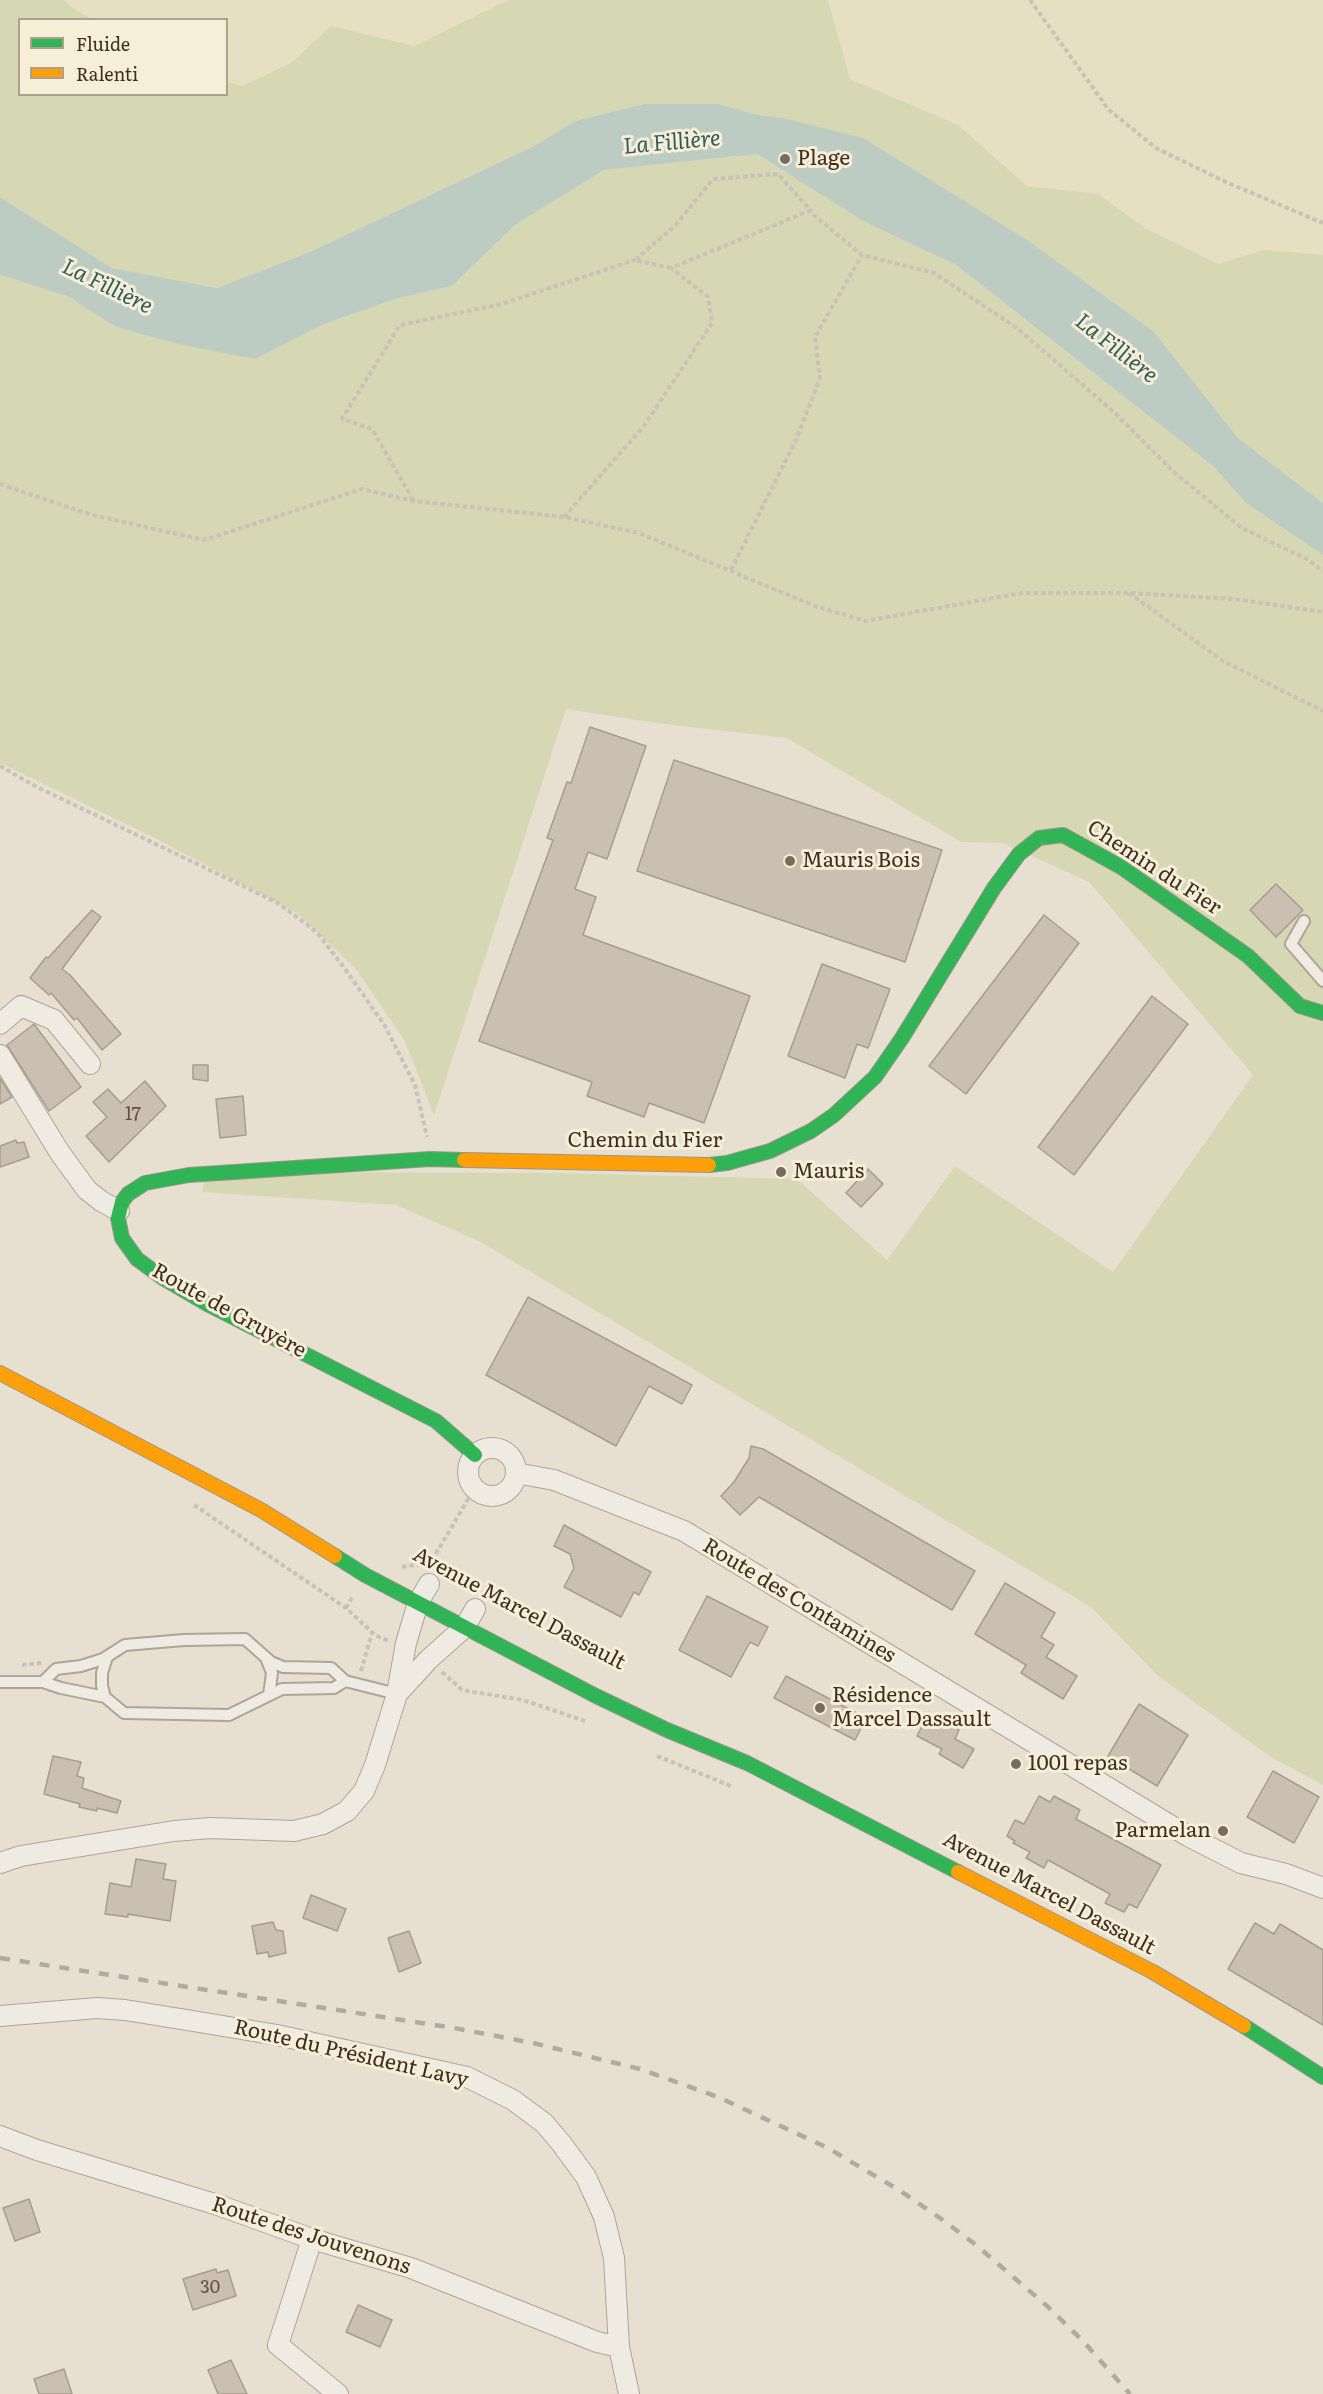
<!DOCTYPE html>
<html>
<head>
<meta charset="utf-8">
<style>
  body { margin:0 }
  #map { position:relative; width:1323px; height:2394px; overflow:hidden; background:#e7e0d1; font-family:Literata,serif }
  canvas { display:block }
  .legend { position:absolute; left:18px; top:18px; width:210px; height:78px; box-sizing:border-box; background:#f7eed8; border:2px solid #ada18e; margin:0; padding:8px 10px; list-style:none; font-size:18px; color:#3d2e20 }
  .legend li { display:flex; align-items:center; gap:12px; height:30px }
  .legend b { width:30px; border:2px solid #ada18e }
</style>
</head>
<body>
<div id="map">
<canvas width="1323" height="2394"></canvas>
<ul class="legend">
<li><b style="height:8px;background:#30b455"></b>Fluide</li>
<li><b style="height:8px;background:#ff9f0a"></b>Ralenti</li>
</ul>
</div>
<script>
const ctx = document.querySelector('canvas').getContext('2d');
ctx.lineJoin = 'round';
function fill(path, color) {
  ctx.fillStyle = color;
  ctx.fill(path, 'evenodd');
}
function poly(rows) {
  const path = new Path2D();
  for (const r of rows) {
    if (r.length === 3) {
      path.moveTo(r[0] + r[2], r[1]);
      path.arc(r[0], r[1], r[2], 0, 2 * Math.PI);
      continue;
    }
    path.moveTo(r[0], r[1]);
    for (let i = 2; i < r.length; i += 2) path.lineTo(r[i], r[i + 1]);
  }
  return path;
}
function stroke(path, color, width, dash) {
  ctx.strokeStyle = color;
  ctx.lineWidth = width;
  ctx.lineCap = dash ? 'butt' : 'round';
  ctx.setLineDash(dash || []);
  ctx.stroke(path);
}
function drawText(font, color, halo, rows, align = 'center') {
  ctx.font = font + ' Literata,serif';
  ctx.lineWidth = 6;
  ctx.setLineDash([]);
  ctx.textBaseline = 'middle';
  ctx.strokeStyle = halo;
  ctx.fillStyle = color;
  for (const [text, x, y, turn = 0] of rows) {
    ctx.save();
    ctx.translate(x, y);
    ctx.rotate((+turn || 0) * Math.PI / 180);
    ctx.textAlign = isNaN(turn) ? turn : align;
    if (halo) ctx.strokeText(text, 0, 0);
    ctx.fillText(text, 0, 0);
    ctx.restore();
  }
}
const farmland = poly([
  [65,0,508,0,414,46,331,26,291,63,242,86,227,82,226,20,91,19,70,6],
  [828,0,1323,0,1323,255,1263,250,1218,264,1145,228,1098,194,1027,186,958,125,850,79]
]);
const green = poly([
  [0,0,65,0,70,6,91,19,20,20,20,94,226,94,227,82,242,86,291,63,331,26,414,46,508,0,828,0,850,79,958,125,1027,186,1098,194,1145,228,1218,264,1263,250,1323,255,1323,503,1238,438,1154,332,753,114,719,104,644,104,575,121,534,146,312,251,217,288,112,268,0,197],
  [757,154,863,221,956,265,1214,467,1246,503,1323,555,1323,1785,1271,1757,1158,1676,1091,1607,479,1241,396,1205,202,1192,206,1172,553,1173,797,1179,887,1260,955,1166,1113,1272,1253,1075,1089,882,1003,843,961,842,787,738,656,723,566,709,434,1115,405,1041,356,969,297,913,151,836,0,763,0,275,67,296,116,327,255,359,322,325,395,299,452,286,515,225,604,170]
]);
const water = poly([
  [644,104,719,104,753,114,787,119,863,138,1027,240,1154,332,1238,438,1323,503,1323,555,1246,503,1214,467,956,265,863,221,757,154,604,170,515,225,452,286,395,299,322,325,255,359,179,344,116,327,67,296,0,275,0,197,112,268,217,288,312,251,534,146,575,121]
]);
const building = poly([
  [590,727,646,746,607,859,588,852,575,889,596,897,583,935,750,996,704,1123,649,1103,644,1117,587,1096,592,1082,479,1041,553,840,547,838,567,782,571,783,590,727],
  [674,760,942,850,905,962,637,871,674,760],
  [1276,884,1303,910,1276,937,1250,910,1276,884],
  [92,910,101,917,62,969,70,975,121,1034,102,1050,77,1018,74,1020,51,993,49,995,30,978,46,957,48,958,92,910],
  [1044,915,1079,943,966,1094,929,1066,1044,915],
  [822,964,890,989,868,1048,857,1044,845,1078,788,1056,822,964],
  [1152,996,1188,1024,1074,1175,1038,1147,1152,996],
  [34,1024,81,1087,49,1111,7,1045,34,1024],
  [193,1065,208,1065,208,1081,193,1079,193,1065],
  [0,1078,12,1097,0,1104,0,1078],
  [145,1081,166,1106,109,1162,86,1136,107,1117,93,1102,108,1089,121,1103,145,1081],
  [243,1096,246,1135,220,1138,216,1099,243,1096],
  [16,1140,17,1143,24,1142,29,1157,0,1167,0,1146,16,1140],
  [868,1169,883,1184,861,1207,846,1193,868,1169],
  [528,1297,692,1385,682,1404,649,1386,616,1446,486,1375,528,1297],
  [751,1446,763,1449,975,1571,952,1610,759,1497,740,1515,721,1496,734,1482,749,1458,751,1446],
  [564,1525,651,1572,639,1595,634,1592,621,1617,564,1587,574,1568,570,1554,554,1546,564,1525],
  [1005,1583,1055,1613,1041,1637,1054,1645,1046,1657,1077,1676,1063,1699,1021,1673,1026,1665,975,1634,1005,1583],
  [707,1596,768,1627,758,1646,750,1642,731,1677,679,1650,707,1596],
  [786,1676,866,1718,855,1740,774,1698,786,1676],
  [1139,1704,1188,1735,1157,1786,1108,1756,1139,1704],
  [928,1714,959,1730,955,1739,974,1749,963,1768,939,1754,942,1749,917,1736,928,1714],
  [53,1756,81,1762,77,1776,84,1778,82,1788,121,1801,117,1813,97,1808,97,1811,79,1807,80,1804,44,1794,53,1756],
  [1273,1771,1319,1797,1294,1843,1247,1817,1273,1771],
  [1039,1796,1050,1802,1054,1796,1080,1810,1076,1819,1161,1865,1137,1908,1129,1904,1124,1912,1105,1903,1110,1894,1048,1860,1044,1868,1026,1858,1030,1852,1013,1843,1015,1841,1007,1836,1015,1820,1024,1824,1039,1796],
  [136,1859,166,1864,163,1879,176,1881,170,1921,128,1914,128,1917,105,1914,110,1883,131,1887,136,1859],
  [311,1895,346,1909,337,1931,303,1918,311,1895],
  [273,1922,276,1930,283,1931,286,1953,269,1957,268,1952,257,1954,252,1926,273,1922],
  [1255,1923,1274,1934,1280,1924,1323,1950,1323,2025,1228,1969,1255,1923],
  [409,1931,421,1963,399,1972,388,1938,409,1931],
  [29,2199,40,2232,15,2241,3,2208,29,2199],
  [216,2269,217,2273,228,2270,236,2296,193,2310,183,2279,216,2269],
  [358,2305,392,2320,380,2347,346,2332,358,2305],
  [231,2360,247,2394,218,2394,208,2370,231,2360],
  [64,2369,72,2394,39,2394,34,2379,64,2369]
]);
const path = poly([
  [1030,0,1109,110,1156,148,1228,183,1323,223],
  [671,268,635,260,675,226,713,179,778,174,812,212],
  [0,484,92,515,204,540,362,489,413,501,564,517,639,533,815,606,865,621,1022,593,1129,593,1234,599,1323,612],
  [413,500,372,429,342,419,400,325,498,305,635,260],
  [564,517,644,426,712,323,708,297,671,268,809,211,862,255,934,273,1017,328,1116,414,1175,473,1242,528,1307,559,1323,571],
  [731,570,796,440,820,378,815,337,862,255],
  [1129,593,1223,661,1323,711],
  [0,766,35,786,276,902,305,923,319,935,343,966,385,1026,415,1085,427,1137],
  [194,1505,346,1608,375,1635,389,1641],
  [402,1567,421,1564,434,1557,474,1489],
  [346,1608,353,1596],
  [22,1665,42,1663],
  [361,1671,372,1633],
  [442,1672,462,1690,523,1700,585,1721],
  [657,1756,731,1786]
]);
const lane = poly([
  [1304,921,1291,944,1323,981],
  [266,1658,272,1673,269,1695],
  [0,1682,43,1682,61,1688,105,1697,124,1713,229,1715,282,1689,334,1688,345,1681],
  [43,1682,56,1669,81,1666,103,1659,125,1645,184,1640,245,1639,271,1662,283,1667,331,1668,345,1681,397,1694],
  [105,1697,102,1686,102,1673,107,1657]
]);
const street = poly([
  [0,1024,21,1006,54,1020,90,1064],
  [0,1055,60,1153,87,1190,101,1201,119,1211],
  [492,1472,24],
  [516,1473,554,1480,684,1531,1188,1836,1241,1863,1286,1874,1323,1888],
  [397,1694,429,1659,465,1627,475,1609],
  [0,1863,21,1856,174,1831,210,1828,294,1831,323,1824,347,1811,364,1791,375,1765,397,1694,406,1643,418,1603,429,1584],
  [0,2016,97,2008,125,2010,199,2022,277,2035,467,2077,513,2100,544,2123,561,2143,586,2177,604,2217,614,2258,619,2347,629,2394],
  [0,2136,37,2150,218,2205,312,2239,411,2268,597,2342,619,2347],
  [312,2239,278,2345,338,2394]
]);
const fast = poly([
  [464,1160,430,1159,189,1175,145,1183,128,1194,122,1202,118,1218,122,1238,137,1259,163,1278,209,1305,436,1421,475,1455],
  [709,1165,727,1163,770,1151,811,1131,834,1115,875,1077,902,1038,994,888,1019,854,1039,838,1063,835,1121,867,1248,956,1300,1006,1323,1013],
  [335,1556,365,1575,596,1696,667,1730,747,1763,958,1872],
  [1244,2026,1323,2077]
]);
const slow = poly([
  [464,1160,709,1165],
  [0,1373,261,1510,335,1556],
  [958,1872,1153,1972,1244,2026]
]);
const rail = poly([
  [0,1958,454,2028,533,2043,640,2069,718,2097,826,2147,899,2190,940,2218,976,2245,1047,2306,1082,2340,1130,2394]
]);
const markers = [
  [785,159,6,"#786c5e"],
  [790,861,6,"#786c5e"],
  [781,1172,6,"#786c5e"],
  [820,1708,6,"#786c5e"],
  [1016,1764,6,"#786c5e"],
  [1223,1831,6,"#786c5e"]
];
const numberNames = [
  ["17",133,1115],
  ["30",210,2288]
];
const poiNames = [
  ["Plage",797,159],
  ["Mauris Bois",802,861],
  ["Mauris",793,1172],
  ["Résidence",832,1696],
  ["Marcel Dassault",832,1720],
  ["1001 repas",1028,1764],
  ["Parmelan",1211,1831,"right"]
];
const streetNames = [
  ["Chemin du Fier",1154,868,33],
  ["Chemin du Fier",645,1141],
  ["Route de Gruyère",229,1311,29],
  ["Route des Contamines",799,1601,31],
  ["Avenue Marcel Dassault",519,1609,28],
  ["Avenue Marcel Dassault",1049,1894,28],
  ["Route du Président Lavy",351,2054,13],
  ["Route des Jouvenons",311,2236,18]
];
const waterNames = [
  ["La Fillière",672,143,-5],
  ["La Fillière",107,287,26],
  ["La Fillière",1116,349,38]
];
fill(farmland, '#e6dfc2');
fill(green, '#d6d7b3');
fill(water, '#bcccc2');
fill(building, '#cbbfb2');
stroke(building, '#a89c90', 1.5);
stroke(lane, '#ada599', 14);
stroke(street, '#ada599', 22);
stroke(fast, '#9c958a', 16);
stroke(slow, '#9c958a', 16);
stroke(path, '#c8c2b9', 4, [4.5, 3]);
stroke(lane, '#efebe3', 10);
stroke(street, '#efebe3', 20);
stroke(fast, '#30b455', 14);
stroke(slow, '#ff9f0a', 14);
stroke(rail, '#afaaa2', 4.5, [10, 10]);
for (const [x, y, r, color] of markers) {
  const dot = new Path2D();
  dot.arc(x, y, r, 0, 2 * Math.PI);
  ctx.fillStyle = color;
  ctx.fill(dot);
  stroke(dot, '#f7eed8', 2);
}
drawText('18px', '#605244', null, numberNames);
drawText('21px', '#3d2e20', '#f7eed8', poiNames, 'left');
drawText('21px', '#3d2e20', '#f7eed8', streetNames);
drawText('italic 22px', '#2f5d5a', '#f7eed8', waterNames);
</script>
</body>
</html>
